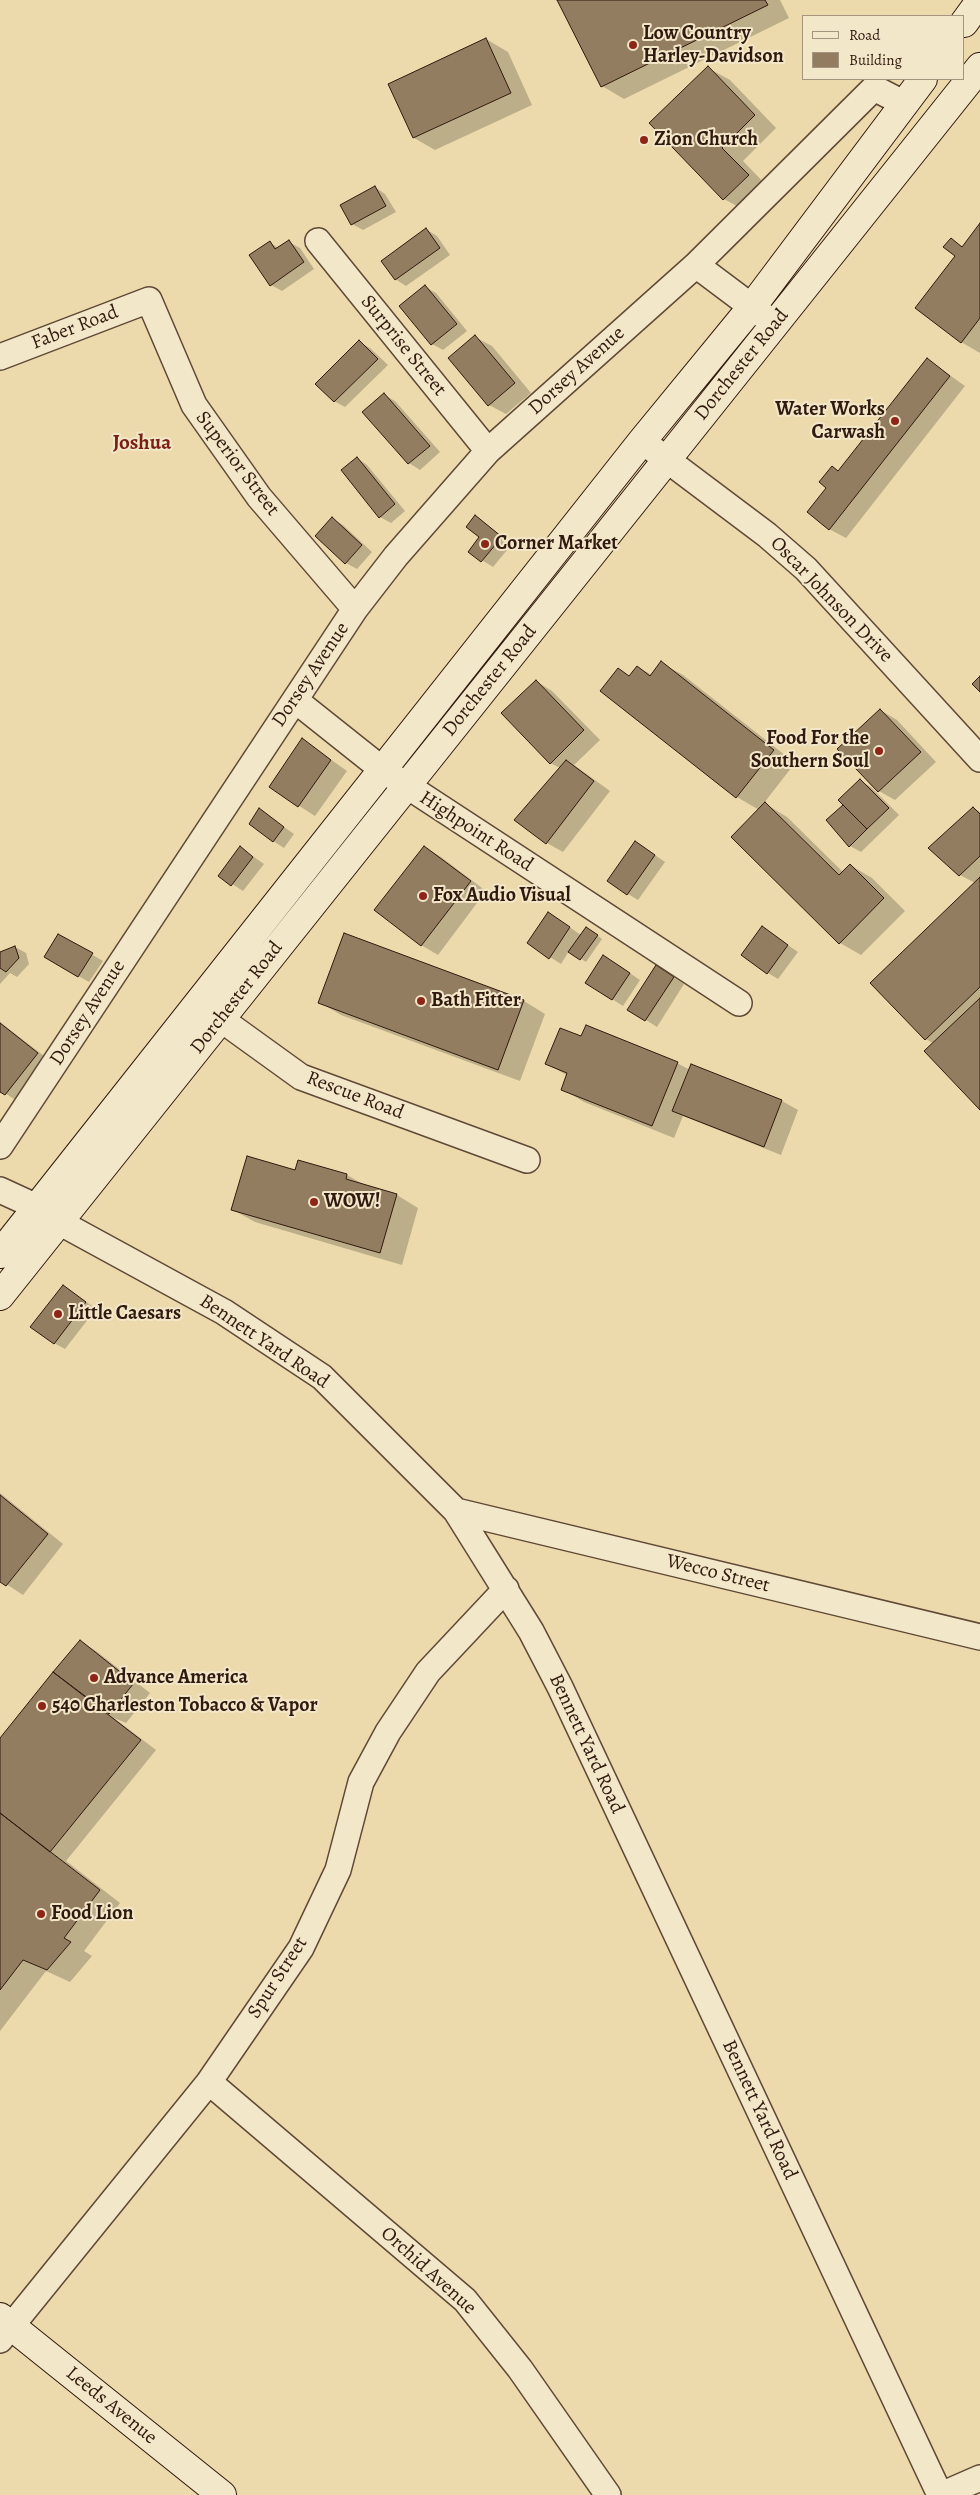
<!DOCTYPE html>
<html>
<head>
<meta charset="utf-8">
<style>
  body { margin:0 }
  #map { position:relative; width:980px; height:2495px; overflow:hidden; background:#ecdaac; font-family:Alegreya,serif }
  canvas { display:block }
  .legend { position:absolute; left:802px; top:15px; width:162px; height:65px; box-sizing:border-box; background:#f3e7c9; border:1px solid #a5957e; margin:0; padding:6px 9px; list-style:none; font-size:15px; color:#30190e }
  .legend li { display:flex; align-items:center; gap:10px; height:25px }
  .legend b { width:25px; border:1px solid #a5957e }
</style>
</head>
<body>
<div id="map">
<canvas width="980" height="2495"></canvas>
<ul class="legend">
<li><b style="height:6px;background:#f3e7c9"></b>Road</li>
<li><b style="height:14px;background:#927d60"></b>Building</li>
</ul>
</div>
<script>
const ctx = document.querySelector('canvas').getContext('2d');
ctx.lineJoin = 'round';
function fill(path, color) {
  ctx.fillStyle = color;
  ctx.fill(path, 'evenodd');
}
function poly(rows) {
  const path = new Path2D();
  for (const r of rows) {
    path.moveTo(r[0], r[1]);
    for (let i = 2; i < r.length; i += 2) path.lineTo(r[i], r[i + 1]);
  }
  return path;
}
function stroke(path, color, width, dash) {
  ctx.strokeStyle = color;
  ctx.lineWidth = width;
  ctx.lineCap = dash ? 'butt' : 'round';
  ctx.setLineDash(dash || []);
  ctx.stroke(path);
}
function drawText(font, color, halo, rows, align = 'center') {
  ctx.font = font + ' Alegreya,serif';
  ctx.lineWidth = 4;
  ctx.setLineDash([]);
  ctx.textBaseline = 'middle';
  ctx.strokeStyle = halo;
  ctx.fillStyle = color;
  for (const [text, x, y, turn = 0] of rows) {
    ctx.save();
    ctx.translate(x, y);
    ctx.rotate((+turn || 0) * Math.PI / 180);
    ctx.textAlign = isNaN(turn) ? turn : align;
    if (halo) ctx.strokeText(text, 0, 0);
    ctx.fillText(text, 0, 0);
    ctx.restore();
  }
}
const shadow = poly([
  [559,0,780,0,789,18,624,99,602,86],
  [486,39,508,52,532,105,435,150,414,138],
  [708,68,730,80,776,128,743,161,769,188,746,211,724,199],
  [375,187,385,194,396,212,363,230,352,224],
  [980,225,980,353,961,342,957,256,951,240,963,247],
  [427,230,437,236,450,255,406,286,395,279],
  [289,242,300,248,314,269,282,291,271,285,270,243,279,248],
  [425,287,436,293,467,331,443,350,432,344],
  [475,337,492,346,531,393,506,414,489,405],
  [359,342,370,348,388,365,345,407,334,401],
  [927,359,965,386,846,538,829,529,839,472],
  [384,395,395,401,440,452,420,470,409,463,364,412],
  [357,458,367,465,405,511,391,523,380,517],
  [475,516,512,544,493,567,469,552,481,537],
  [333,519,343,525,372,552,357,569,346,563,317,536],
  [661,663,683,675,795,763,764,803,787,817,843,872,850,865,872,878,905,911,861,955,840,943,759,810,737,797,602,691,619,670,630,676,638,667,652,675],
  [536,681,552,691,600,740,574,765,610,791,563,852,547,843,560,768,550,763],
  [880,710,897,720,936,762,895,800,879,791],
  [302,739,347,771,315,816,270,787],
  [860,781,871,787,899,815,861,852,850,846,844,805],
  [974,808,980,812,980,1108,934,1044,926,1039,975,883,960,875],
  [260,810,294,834,284,848,273,841],
  [636,842,665,862,638,900,628,894],
  [425,847,441,857,486,891,438,955,421,945],
  [241,848,264,864,243,891,220,876],
  [559,920,581,935,591,931,602,939,586,962,569,951,561,964,528,943],
  [763,928,798,952,778,979,768,973],
  [58,935,103,961,89,982,45,957],
  [344,935,524,1001,545,1014,520,1081,341,1015,319,1002],
  [15,947,26,953,29,964,17,977,10,973,0,984,0,954],
  [615,963,640,980,623,1006,587,983],
  [667,973,684,984,657,1027,629,1009],
  [0,1022,53,1063,22,1104,0,1090],
  [677,1063,690,1070,691,1066,782,1101,798,1110,781,1155,683,1116,674,1138,584,1102,562,1089,568,1076,547,1064],
  [296,1171,347,1175,368,1187,397,1195,418,1208,402,1265,255,1222,233,1210],
  [64,1286,96,1309,65,1349,54,1343],
  [0,1493,63,1544,23,1595,0,1580],
  [80,1641,96,1651,150,1693,126,1723,114,1718,156,1750,66,1861,120,1903,84,1951,92,1956,70,1982,46,1971,0,2031,0,1740]
]);
const building = poly([
  [557,0,765,0,768,5,601,87,557,0],
  [486,38,511,93,413,138,388,84,486,38],
  [708,66,755,115,722,148,749,175,723,200,649,123,708,66],
  [375,186,386,206,351,225,340,205,375,186],
  [980,223,980,318,961,343,915,308,955,256,943,247,951,238,962,247,980,223],
  [426,228,440,248,395,280,381,261,426,228],
  [289,240,304,262,270,286,249,255,270,241,275,249,289,240],
  [425,285,457,324,431,345,399,306,425,285],
  [475,335,515,383,488,406,448,358,475,335],
  [359,340,378,359,334,402,315,384,359,340],
  [927,358,950,376,829,530,807,512,826,488,819,482,832,466,838,471,927,358],
  [384,393,430,446,408,464,362,412,384,393],
  [357,457,395,504,379,518,341,470,357,457],
  [475,515,502,537,481,562,468,552,479,537,466,527,475,515],
  [332,517,362,545,345,564,315,536,332,517],
  [661,661,774,750,736,798,600,691,618,668,629,676,637,666,650,676,661,661],
  [980,676,980,692,972,684,980,676],
  [536,680,584,730,550,764,501,713,536,680],
  [880,709,921,752,878,792,837,749,880,709],
  [302,738,331,760,298,807,269,787,302,738],
  [566,760,594,781,546,844,514,820,566,760],
  [860,779,889,808,867,829,838,800,860,779],
  [765,802,839,875,850,864,884,898,839,944,731,837,765,802],
  [843,805,867,829,849,847,826,820,843,805],
  [973,807,980,814,980,856,959,876,928,848,973,807],
  [259,808,284,827,273,842,249,824,259,808],
  [635,841,655,855,627,895,607,881,635,841],
  [240,846,253,857,231,886,218,876,240,846],
  [424,846,471,881,421,946,374,910,424,846],
  [980,877,980,987,925,1040,870,983,980,877],
  [548,912,570,927,549,959,527,943,548,912],
  [762,926,788,945,767,974,741,955,762,926],
  [586,927,598,935,580,960,568,952,586,927],
  [344,933,524,1000,498,1070,318,1003,344,933],
  [58,934,93,953,78,977,44,957,58,934],
  [15,946,19,958,6,972,0,968,0,952,15,946],
  [603,955,630,973,612,1000,585,983,603,955],
  [656,965,674,977,645,1021,627,1010,656,965],
  [980,998,980,1110,924,1051,980,998],
  [0,1023,38,1053,5,1095,0,1092,0,1023],
  [586,1025,678,1062,652,1126,561,1090,567,1073,545,1064,560,1028,581,1036,586,1025],
  [691,1064,782,1100,764,1147,672,1111,691,1064],
  [247,1156,295,1170,298,1160,347,1174,346,1179,397,1194,380,1253,231,1210,247,1156],
  [63,1285,86,1302,54,1344,30,1327,63,1285],
  [0,1495,48,1534,6,1586,0,1582,0,1495],
  [80,1640,134,1683,109,1714,53,1672,80,1640],
  [53,1672,141,1740,50,1852,0,1813,0,1738,53,1672],
  [0,1813,100,1890,64,1938,71,1942,47,1970,23,1960,0,1990,0,1813]
]);
const street = poly([
  [318,241,488,451],
  [696,265,874,88,905,104],
  [0,357,149,300,194,405,259,497,355,609],
  [642,441,767,535,806,569,980,759],
  [295,700,383,770,739,1003],
  [204,1007,301,1077,527,1160],
  [0,1146,355,609,396,556,488,451,696,265,768,319],
  [0,1190,37,1207,59,1222,224,1312,322,1377,456,1511,531,1631,560,1687,940,2495],
  [456,1511,980,1637],
  [209,2082,465,2300,520,2369,608,2495],
  [0,2340,209,2082,301,1948,338,1870,361,1782,388,1732,428,1672,506,1589],
  [941,2495,980,2478]
]);
const secondary = poly([
  [964,23,980,1],
  [0,1254,642,441,751,308,923,79],
  [0,1296,980,67],
  [0,2317,222,2495]
]);
const markers = [
  [633,45,5,"#8f2418"],
  [644,140,5,"#8f2418"],
  [895,421,5,"#8f2418"],
  [485,544,5,"#8f2418"],
  [879,751,5,"#8f2418"],
  [423,896,5,"#8f2418"],
  [421,1001,5,"#8f2418"],
  [314,1202,5,"#8f2418"],
  [58,1314,5,"#8f2418"],
  [94,1678,5,"#8f2418"],
  [42,1706,5,"#8f2418"],
  [41,1914,5,"#8f2418"]
];
const poiNames = [
  ["Low Country",643,34],
  ["Harley-Davidson",643,57],
  ["Zion Church",654,140],
  ["Water Works",885,410,"right"],
  ["Carwash",885,433,"right"],
  ["Corner Market",495,544],
  ["Food For the",869,739,"right"],
  ["Southern Soul",869,762,"right"],
  ["Fox Audio Visual",433,896],
  ["Bath Fitter",431,1001],
  ["WOW!",324,1202],
  ["Little Caesars",68,1314],
  ["Advance America",104,1678],
  ["540 Charleston Tobacco & Vapor",52,1706],
  ["Food Lion",51,1914]
];
const streetNames = [
  ["Faber Road",75,328,-21],
  ["Surprise Street",403,346,51],
  ["Dorchester Road",742,365,-51],
  ["Dorsey Avenue",577,371,-42],
  ["Superior Street",237,464,53],
  ["Oscar Johnson Drive",831,600,46],
  ["Dorsey Avenue",311,675,-56],
  ["Dorchester Road",490,681,-51],
  ["Highpoint Road",476,832,33],
  ["Dorchester Road",237,998,-52],
  ["Dorsey Avenue",88,1013,-57],
  ["Rescue Road",355,1096,21],
  ["Bennett Yard Road",264,1342,34],
  ["Wecco Street",718,1574,14],
  ["Bennett Yard Road",586,1744,65],
  ["Spur Street",278,1978,-57],
  ["Bennett Yard Road",759,2110,65],
  ["Orchid Avenue",428,2271,42],
  ["Leeds Avenue",111,2406,39]
];
const neighbourhoodNames = [
  ["Joshua",142,444]
];
fill(shadow, '#0003');
fill(building, '#927d60');
stroke(building, '#30190e', 1);
stroke(street, '#5f4936', 28);
stroke(secondary, '#30190e', 30);
stroke(street, '#f3e7c9', 25);
stroke(secondary, '#f3e7c9', 28);
for (const [x, y, r, color] of markers) {
  const dot = new Path2D();
  dot.arc(x, y, r, 0, 2 * Math.PI);
  ctx.fillStyle = color;
  ctx.fill(dot);
  stroke(dot, '#f3e7c9', 2);
}
drawText('bold 20px', '#30190e', '#f3e7c9', poiNames, 'left');
drawText('20px', '#30190e', '#f3e7c9', streetNames);
drawText('bold 21px', '#7a1f14', '#f3e7c9', neighbourhoodNames);
</script>
</body>
</html>
